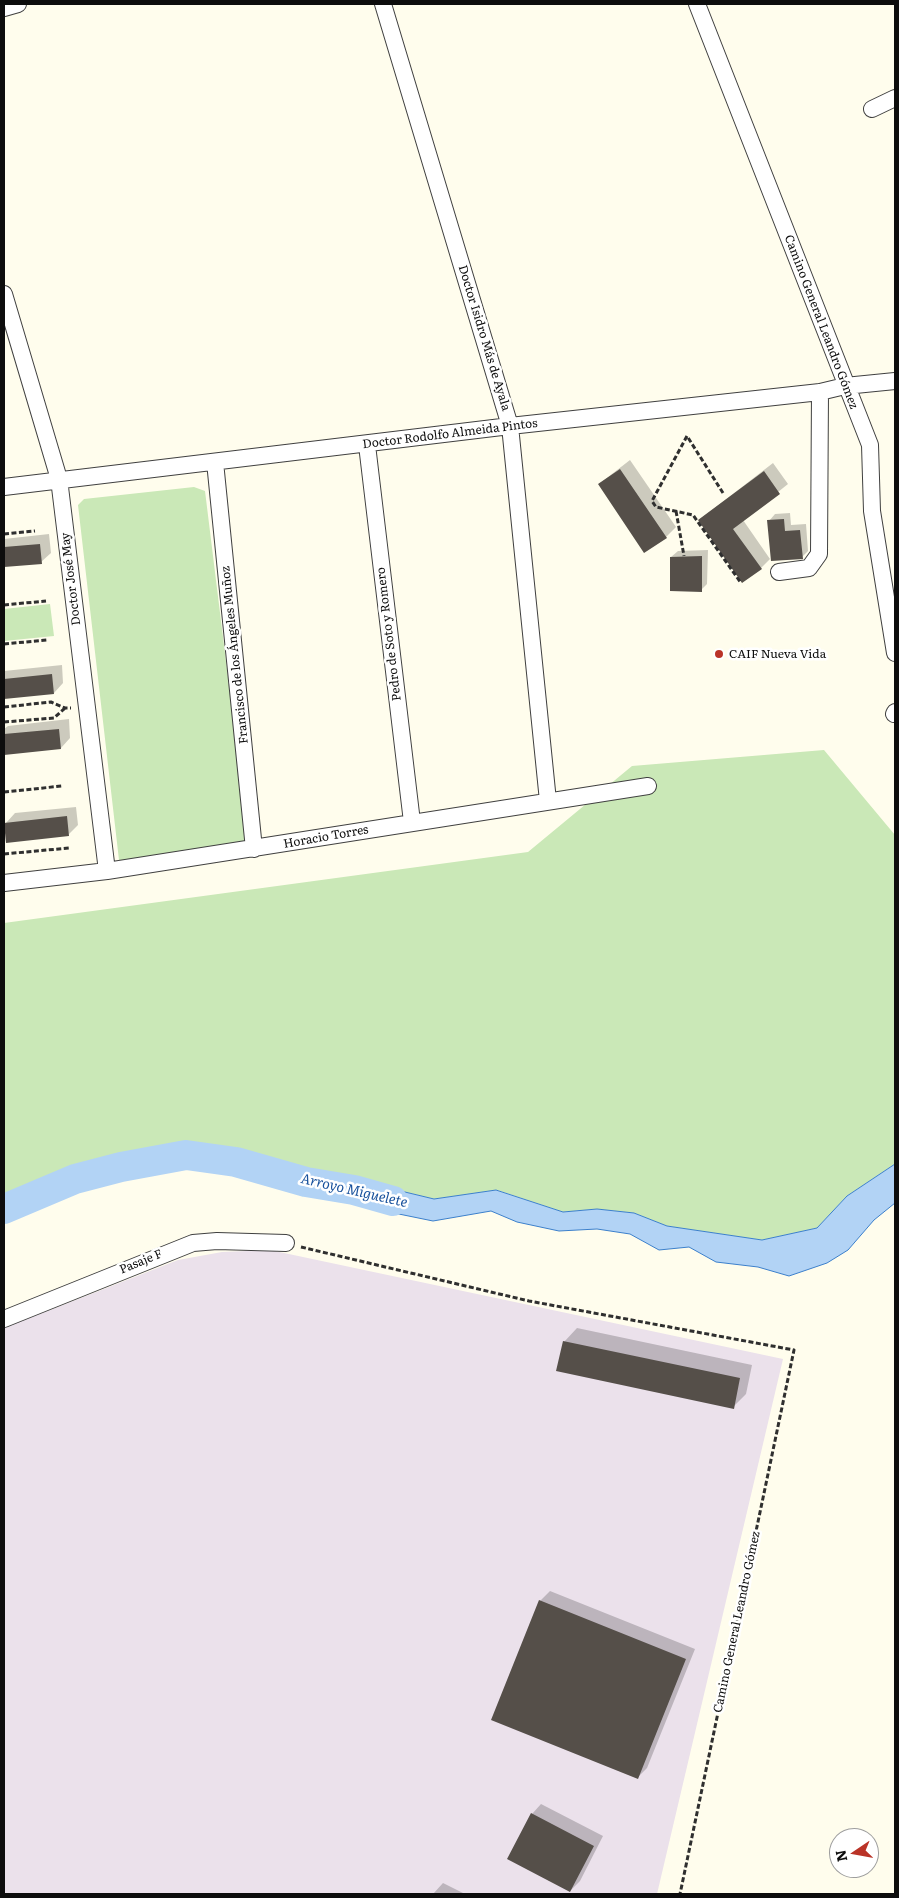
<!DOCTYPE html>
<html>
<head>
<meta charset="utf-8">
<style>
  body { margin:0 }
  #map { position:relative; width:899px; height:1898px; overflow:hidden; background:#fffded; font-family:Literata,serif }
  canvas { display:block }
  .frame { position:absolute; inset:0; border:5px solid #0d0d0d; pointer-events:none }
  .north { position:absolute; left:829px; top:1828px; width:50px; height:50px; box-sizing:border-box; background:#fff; border:1px solid #9e9e9e; border-radius:50%; rotate:258deg; font-size:14px; font-weight:700; line-height:20px; text-align:center; color:#0d0d0d }
  .north::after { content:''; display:block; margin:auto; width:18px; height:22px; background:#ba3327; clip-path:polygon(50% 0,100% 100%,50% 72%,0 100%) }
</style>
</head>
<body>
<div id="map">
<canvas width="899" height="1898"></canvas>
<div class="frame"></div>
<div class="north">N</div>
</div>
<script>
const ctx = document.querySelector('canvas').getContext('2d');
ctx.lineJoin = 'round';
function fill(path, color) {
  ctx.fillStyle = color;
  ctx.fill(path, 'evenodd');
}
function poly(rows) {
  const path = new Path2D();
  for (const r of rows) {
    path.moveTo(r[0], r[1]);
    for (let i = 2; i < r.length; i += 2) path.lineTo(r[i], r[i + 1]);
  }
  return path;
}
function stroke(path, color, width, dash) {
  ctx.strokeStyle = color;
  ctx.lineWidth = width;
  ctx.lineCap = dash ? 'butt' : 'round';
  ctx.setLineDash(dash || []);
  ctx.stroke(path);
}
function drawText(font, color, halo, rows, align = 'center') {
  ctx.font = font + ' Literata,serif';
  ctx.lineWidth = 5;
  ctx.setLineDash([]);
  ctx.textBaseline = 'middle';
  ctx.strokeStyle = halo;
  ctx.fillStyle = color;
  for (const [text, x, y, turn = 0] of rows) {
    ctx.save();
    ctx.translate(x, y);
    ctx.rotate((+turn || 0) * Math.PI / 180);
    ctx.textAlign = isNaN(turn) ? turn : align;
    if (halo) ctx.strokeText(text, 0, 0);
    ctx.fillText(text, 0, 0);
    ctx.restore();
  }
}
const industrial = poly([
  [270,1250,783,1359,657,1894,4,1894,4,1328,178,1260,222,1252]
]);
const green = poly([
  [194,487,205,491,248,840,237,845,124,865,119,860,78,505,84,499],
  [50,604,54,636,4,641,4,609],
  [824,750,895,835,895,1164,847,1196,817,1228,762,1240,667,1226,634,1213,597,1209,563,1212,497,1190,434,1199,380,1186,354,1190,306,1182,236,1162,186,1155,121,1167,75,1179,4,1209,4,923,528,852,632,766]
]);
const water = poly([
  [895,1164,895,1203,874,1220,848,1250,827,1263,789,1276,758,1267,716,1262,689,1247,659,1250,630,1234,597,1229,559,1231,517,1222,491,1211,433,1221,389,1212,354,1190,380,1186,434,1199,496,1190,563,1212,597,1209,634,1213,667,1226,762,1240,817,1228,847,1196,895,1164]
]);
const shadow = poly([
  [630,460,676,527,666,537,599,484],
  [773,463,788,484,743,520,770,559,761,568,699,520],
  [790,513,791,525,806,524,808,551,802,557,769,521,775,514],
  [49,534,51,553,41,562,4,566,4,539],
  [708,550,707,584,701,590,671,557,678,551],
  [62,665,63,683,54,693,4,698,4,671],
  [69,719,70,738,61,748,4,753,4,729,8,726],
  [76,807,78,825,68,835,6,823,15,813],
  [577,1328,752,1365,746,1394,733,1407,564,1342],
  [550,1591,695,1649,647,1768,637,1778,540,1601],
  [541,1804,603,1836,580,1881,570,1891,532,1814],
  [443,1883,465,1894,433,1894]
]);
const river = poly([
  [4,1209,75,1179,121,1167,186,1155,236,1162,306,1182,354,1190,393,1201]
]);
const building = poly([
  [620,469,667,538,644,553,598,484],
  [764,471,780,494,733,529,762,569,742,583,698,520],
  [784,519,785,531,800,530,803,559,771,561,767,520],
  [40,544,42,564,4,567,4,547],
  [702,556,702,592,670,591,670,557],
  [52,674,54,694,4,699,4,679],
  [59,729,61,749,4,755,4,734],
  [67,816,69,836,6,843,4,823],
  [563,1341,740,1378,734,1409,556,1371],
  [539,1600,686,1659,638,1779,491,1720],
  [531,1813,594,1846,570,1892,507,1859]
]);
const path = poly([
  [723,493,687,436,652,501,656,507,693,515,741,583],
  [676,511,684,556],
  [4,534,35,531],
  [4,605,46,601],
  [4,644,47,640],
  [4,707,51,702,65,708,71,708],
  [4,722,54,718,65,708],
  [4,792,62,786],
  [4,854,69,848],
  [301,1247,529,1301,794,1350,680,1894]
]);
const minor = poly([
  [383,4,510,426,548,801],
  [697,4,870,445,872,511,895,653],
  [4,8,18,4],
  [872,109,895,98],
  [4,294,59,479,107,871],
  [367,445,412,822],
  [215,462,254,849],
  [4,487,510,426,820,392,845,386,895,381],
  [779,572,809,568,819,554,820,392],
  [894,714,895,712],
  [4,883,107,871,648,786],
  [4,1319,193,1243,217,1241,286,1243]
]);
const markers = [
  [719,654,5,"#ba3327"]
];
const streetNames = [
  ["Camino General Leandro Gómez",821,322,69],
  ["Doctor Isidro Más de Ayala",484,338,73],
  ["Doctor Rodolfo Almeida Pintos",450,434,-7],
  ["Doctor José May",71,579,-97],
  ["Pedro de Soto y Romero",389,634,-97],
  ["Francisco de los Ángeles Muñoz",235,655,-96],
  ["Horacio Torres",326,837,-10],
  ["Pasaje F",141,1262,-22],
  ["Camino General Leandro Gómez",737,1622,-78]
];
const poiNames = [
  ["CAIF Nueva Vida",729,654]
];
const waterNames = [
  ["Arroyo Miguelete",354,1191,13]
];
fill(industrial, '#ebe1eb');
fill(green, '#cae8b7');
fill(water, '#b2d3f5');
stroke(water, '#3b7fcb', 1);
fill(shadow, '#0003');
stroke(river, '#b2d3f5', 30);
fill(building, '#554f49');
stroke(minor, '#404040', 18);
stroke(path, '#2f2f2f', 3, [5, 2.5]);
stroke(minor, '#fff', 16);
for (const [x, y, r, color] of markers) {
  const dot = new Path2D();
  dot.arc(x, y, r, 0, 2 * Math.PI);
  ctx.fillStyle = color;
  ctx.fill(dot);
  stroke(dot, '#fff', 2);
}
drawText('12px', '#0d0d0d', '#fff', streetNames);
drawText('12px', '#0d0d0d', '#fff', poiNames, 'left');
drawText('italic 14px', '#18519c', '#fff', waterNames);
</script>
</body>
</html>
